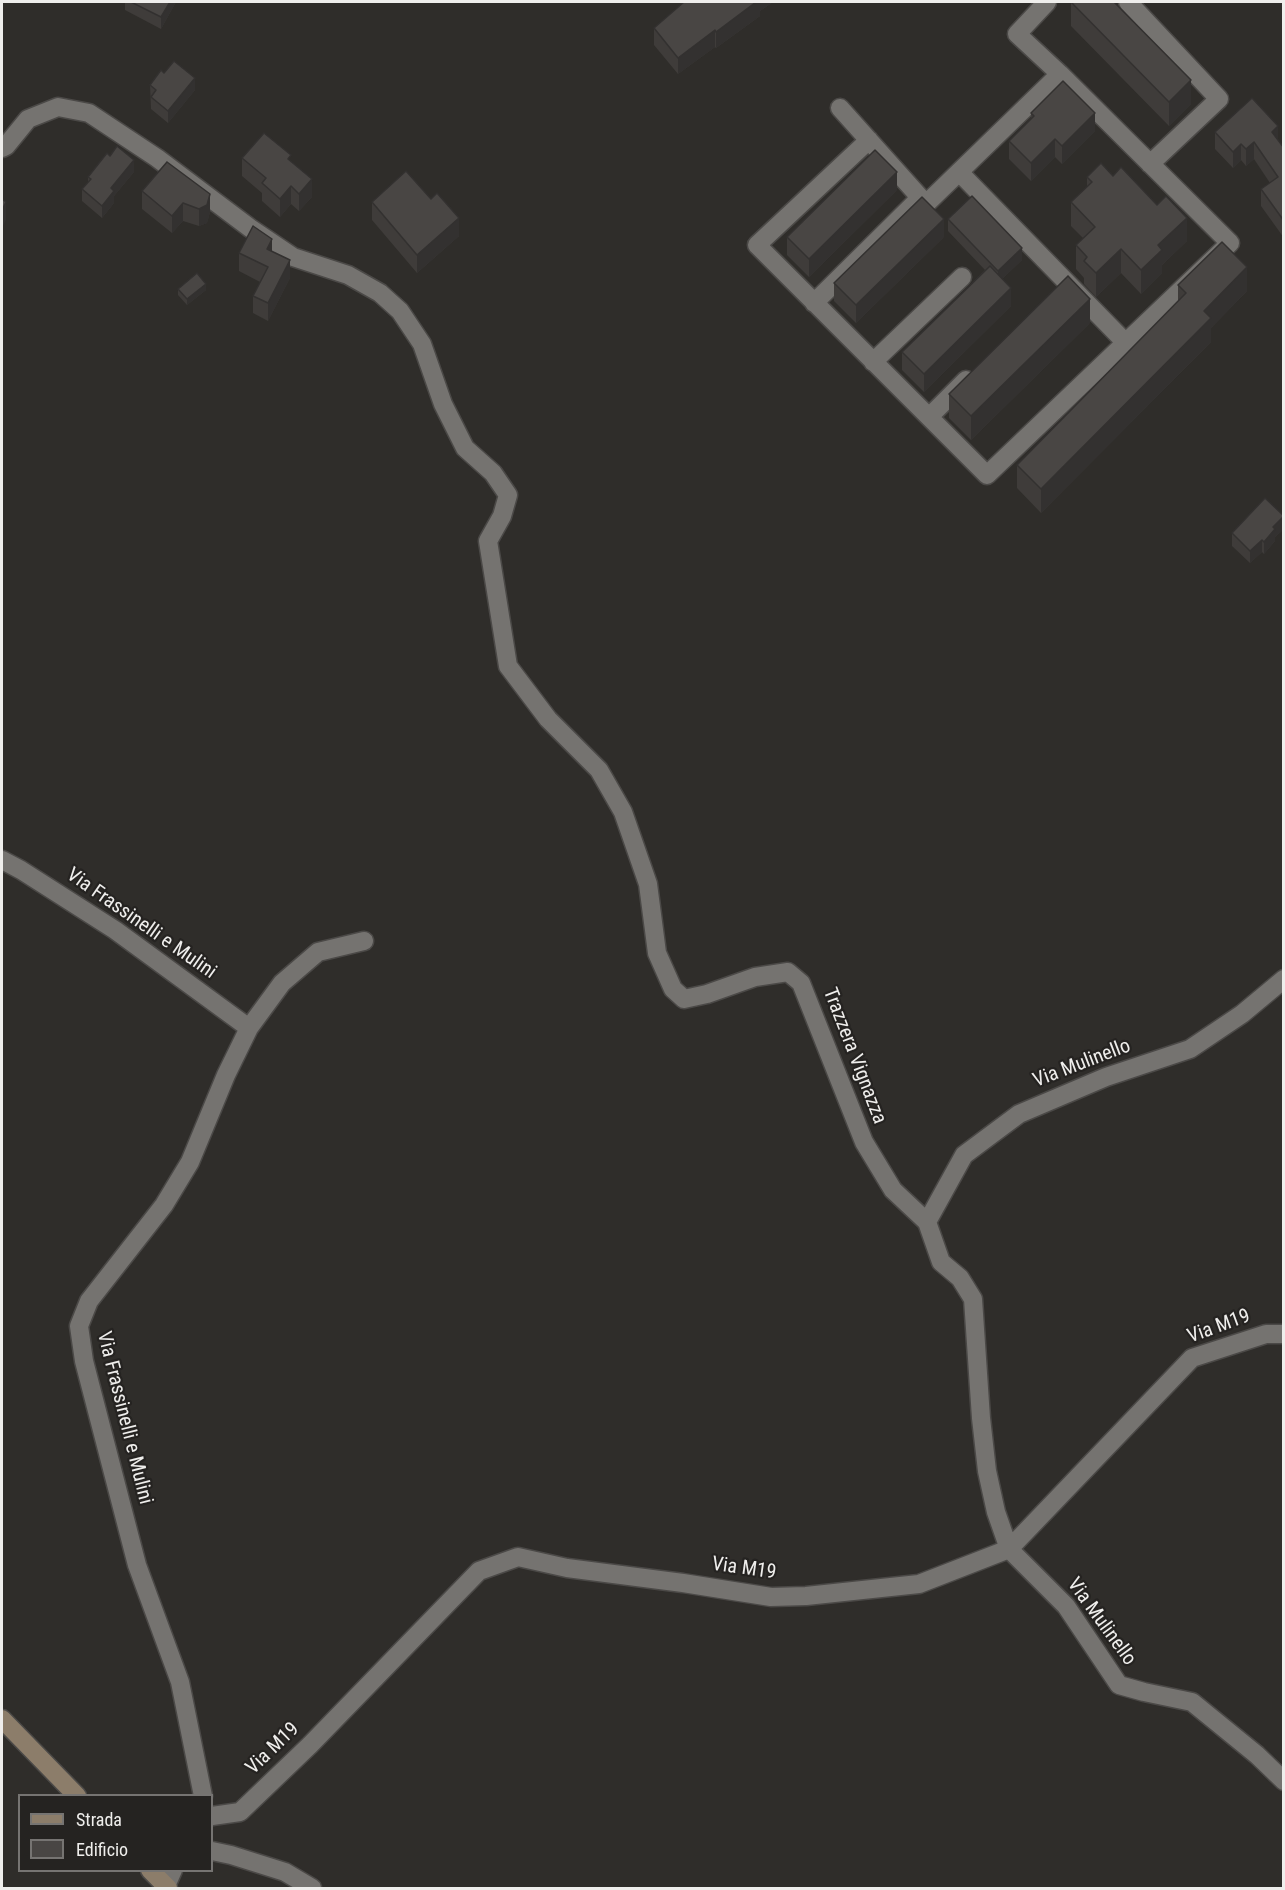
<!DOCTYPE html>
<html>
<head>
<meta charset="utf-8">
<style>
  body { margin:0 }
  #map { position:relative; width:1285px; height:1890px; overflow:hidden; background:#2f2d2a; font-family:"Roboto Condensed",sans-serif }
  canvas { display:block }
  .frame { position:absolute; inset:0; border:3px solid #efeeec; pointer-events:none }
  .legend { position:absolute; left:18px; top:1794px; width:195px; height:78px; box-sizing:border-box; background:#252321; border:2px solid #767472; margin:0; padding:8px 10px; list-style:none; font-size:18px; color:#efeeec }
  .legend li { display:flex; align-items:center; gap:12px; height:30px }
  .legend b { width:30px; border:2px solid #767472 }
</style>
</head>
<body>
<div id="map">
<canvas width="1285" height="1890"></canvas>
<div class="frame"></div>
<ul class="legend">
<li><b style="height:8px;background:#8c7d6a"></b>Strada</li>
<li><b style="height:16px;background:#494644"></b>Edificio</li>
</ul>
</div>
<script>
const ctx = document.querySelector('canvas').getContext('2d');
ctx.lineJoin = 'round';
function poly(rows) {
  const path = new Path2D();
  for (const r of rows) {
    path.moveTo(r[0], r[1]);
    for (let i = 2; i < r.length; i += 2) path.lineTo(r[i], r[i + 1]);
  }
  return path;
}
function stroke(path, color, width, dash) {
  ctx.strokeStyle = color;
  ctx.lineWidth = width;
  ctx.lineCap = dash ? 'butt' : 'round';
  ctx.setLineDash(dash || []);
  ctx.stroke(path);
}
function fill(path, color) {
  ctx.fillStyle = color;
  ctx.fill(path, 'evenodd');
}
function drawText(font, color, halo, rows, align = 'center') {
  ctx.font = font + ' "Roboto Condensed",sans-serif';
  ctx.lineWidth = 4.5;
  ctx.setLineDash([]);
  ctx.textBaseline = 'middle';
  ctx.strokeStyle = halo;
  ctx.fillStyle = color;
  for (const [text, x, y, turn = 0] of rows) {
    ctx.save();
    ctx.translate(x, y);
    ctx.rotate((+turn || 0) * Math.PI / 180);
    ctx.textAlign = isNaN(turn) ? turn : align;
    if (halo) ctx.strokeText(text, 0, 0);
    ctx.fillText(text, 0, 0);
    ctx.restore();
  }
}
const street = poly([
  [1128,2,1219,99,1150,164],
  [840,108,926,204,1060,74],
  [869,140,757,245,987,475,1230,243,1060,74,1017,34,1047,2],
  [2,148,6,146,28,119,58,107,89,113,157,158,250,228,293,257,348,275,380,293,400,311,422,344,443,404,465,448,493,473,508,495,502,516,488,541,508,666,548,719,599,770,623,812,648,884,657,953,673,989,684,999,707,994,755,977,788,972,801,983,864,1142,893,1190,927,1222,941,1262,960,1278,973,1299,981,1418,987,1471,996,1512,1009,1549,1066,1606,1119,1685,1144,1692,1192,1702,1257,1755,1284,1781],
  [959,172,1126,343],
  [814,303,920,198],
  [873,362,962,277],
  [929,417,966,380],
  [2,860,21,870,115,930,249,1028,226,1075,190,1162,164,1205,89,1301,79,1326,84,1361,137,1565,180,1682,203,1796],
  [249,1028,282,983,318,952,364,941],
  [927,1222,964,1155,1019,1114,1106,1077,1190,1049,1242,1014,1284,979],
  [212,1816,240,1812,310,1745,479,1571,518,1557,567,1568,683,1583,771,1597,806,1596,919,1584,1009,1549,1192,1358,1266,1334,1284,1334],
  [212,1851,231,1855,285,1872,312,1888],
  [166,1886,173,1870]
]);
const secondary = poly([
  [2,1719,77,1796],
  [150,1870,168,1888]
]);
const wall = poly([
  [125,2,176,2,161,29,125,10],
  [684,2,773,2,760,11,760,16,716,48,715,47,678,74,654,45,654,28],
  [1071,2,1191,104,1169,126,1071,26],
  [164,73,195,90,168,123,151,109,150,85],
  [1031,113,1095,131,1062,164,1055,157,1031,181,1009,159,1009,141,1031,118],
  [1215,132,1278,140,1284,148,1284,238,1261,206,1261,189,1270,183,1254,159,1246,166,1241,160,1233,168,1215,149],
  [242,158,291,161,312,197,299,211,291,204,280,217,262,201,262,193,242,176],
  [167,162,210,212,207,223,199,226,183,221,172,233,142,209,142,191],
  [134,172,114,196,114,203,102,218,82,201,82,189,88,182,88,177],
  [1113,176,1187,241,1162,265,1162,273,1141,294,1121,273,1096,297,1084,284,1084,278,1076,269,1076,245,1083,238,1071,226,1071,202,1087,187,1087,177],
  [897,190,809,277,787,255,787,237],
  [372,202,459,236,417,273,372,220],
  [948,219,1022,260,1002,279,1011,306,924,392,902,370,902,352,985,270,948,231],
  [944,237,856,323,834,301,834,283],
  [272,251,290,278,268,321,253,313,253,296,260,282,239,271,239,253],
  [1178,285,1247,291,1211,328,1211,342,1041,513,1017,488,1017,465,1178,302],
  [178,289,206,290,187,305,178,295],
  [1090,323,971,440,949,418,949,394],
  [1284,516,1284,529,1275,537,1275,541,1264,554,1262,552,1250,563,1232,546,1232,533]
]);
const shadedWall = poly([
  [170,2,176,2,161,29,161,17],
  [756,2,773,2,760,11,760,16,716,48,716,32],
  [715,30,715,47,678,74,678,58],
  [195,78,195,90,168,123,168,111],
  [1191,80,1191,104,1169,126,1169,102],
  [1095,113,1095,131,1062,164,1062,146],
  [1278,126,1278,143,1272,132],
  [1055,139,1055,157,1031,181,1031,163],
  [1254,142,1254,159,1246,166,1246,149],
  [1241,144,1241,160,1233,168,1233,152],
  [134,160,134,172,114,196,114,203,102,218,102,206,111,188],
  [897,172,897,190,809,277,809,259],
  [312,179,312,197,299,211,299,194],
  [291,186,291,204,280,217,280,199],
  [210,194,210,212,207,223,199,226,199,209],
  [6,202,6,220,2,228,2,210],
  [183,203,183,221,172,233,172,216],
  [459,218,459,236,417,273,417,255],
  [1187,218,1187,241,1162,265,1162,273,1141,294,1141,270,1158,245],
  [944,219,944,237,856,323,856,305],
  [272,239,272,257,267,249],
  [1022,248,1022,260,998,283,998,271],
  [1121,249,1121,273,1096,297,1096,273],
  [290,260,290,278,268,321,268,303],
  [1247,267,1247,291,1211,328,1211,342,1041,513,1041,489,1204,311],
  [206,284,206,290,187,305,187,299],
  [1011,288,1011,306,924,392,924,374],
  [1090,299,1090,323,971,440,971,416],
  [1284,516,1284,529,1275,537,1275,541,1264,554,1264,542,1273,527],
  [1262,540,1262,552,1250,563,1250,551]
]);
const building = poly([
  [131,2,170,2,161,17,131,2],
  [684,2,756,2,716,32,715,30,678,58,654,28,684,2],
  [1071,2,1114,2,1191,80,1169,102,1071,2],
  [174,61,195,78,168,111,151,97,156,90,150,85,161,70,164,73,174,61],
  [1063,81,1095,113,1062,146,1055,139,1031,163,1009,141,1034,116,1031,113,1063,81],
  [1252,98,1278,126,1272,132,1284,148,1284,221,1261,189,1278,177,1254,142,1246,149,1241,144,1233,152,1215,132,1252,98],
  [264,133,291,155,288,159,312,179,299,194,291,186,280,199,262,183,266,178,242,158,264,133],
  [117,146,134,160,111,188,114,191,102,206,82,189,91,179,88,177,107,153,110,156,117,146],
  [875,150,897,172,809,259,787,237,875,150],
  [167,162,210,194,207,205,199,209,183,203,172,216,142,191,167,162],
  [1101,163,1113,176,1121,167,1157,205,1166,196,1187,218,1158,245,1162,250,1141,270,1121,249,1096,273,1084,261,1087,257,1076,245,1095,227,1071,202,1092,182,1087,177,1101,163],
  [406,171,431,199,437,193,459,218,417,255,372,202,406,171],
  [972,196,1022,248,998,271,948,219,972,196],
  [922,197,944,219,856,305,834,283,922,197],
  [2,199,6,202,2,210,2,199],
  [253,226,272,239,267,249,290,260,268,303,253,296,268,267,239,253,253,226],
  [1222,242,1247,267,1204,311,1211,318,1041,489,1017,465,1186,293,1178,285,1222,242],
  [990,266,1011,288,924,374,902,352,990,266],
  [197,273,206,284,187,299,178,289,197,273],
  [1068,276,1090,299,971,416,949,394,1068,276],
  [1265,498,1284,516,1273,527,1275,529,1264,542,1262,540,1250,551,1232,533,1265,498]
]);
const streetNames = [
  ["Via Frassinelli e Mulini",141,924,35],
  ["Trazzera Vignazza",854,1056,69],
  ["Via Mulinello",1082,1064,-21],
  ["Via M19",1219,1327,-20],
  ["Via Frassinelli e Mulini",124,1418,76],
  ["Via M19",744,1569,8],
  ["Via Mulinello",1101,1622,54],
  ["Via M19",273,1749,-44]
];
stroke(street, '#4b4947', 21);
stroke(secondary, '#4b4947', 21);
stroke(street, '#757370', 18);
stroke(secondary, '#8c7d6a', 18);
fill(wall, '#3f3c3a');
fill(shadedWall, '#333130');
fill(building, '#494644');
stroke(building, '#333130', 1.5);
drawText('20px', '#efeeec', '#252321', streetNames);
</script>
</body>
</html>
